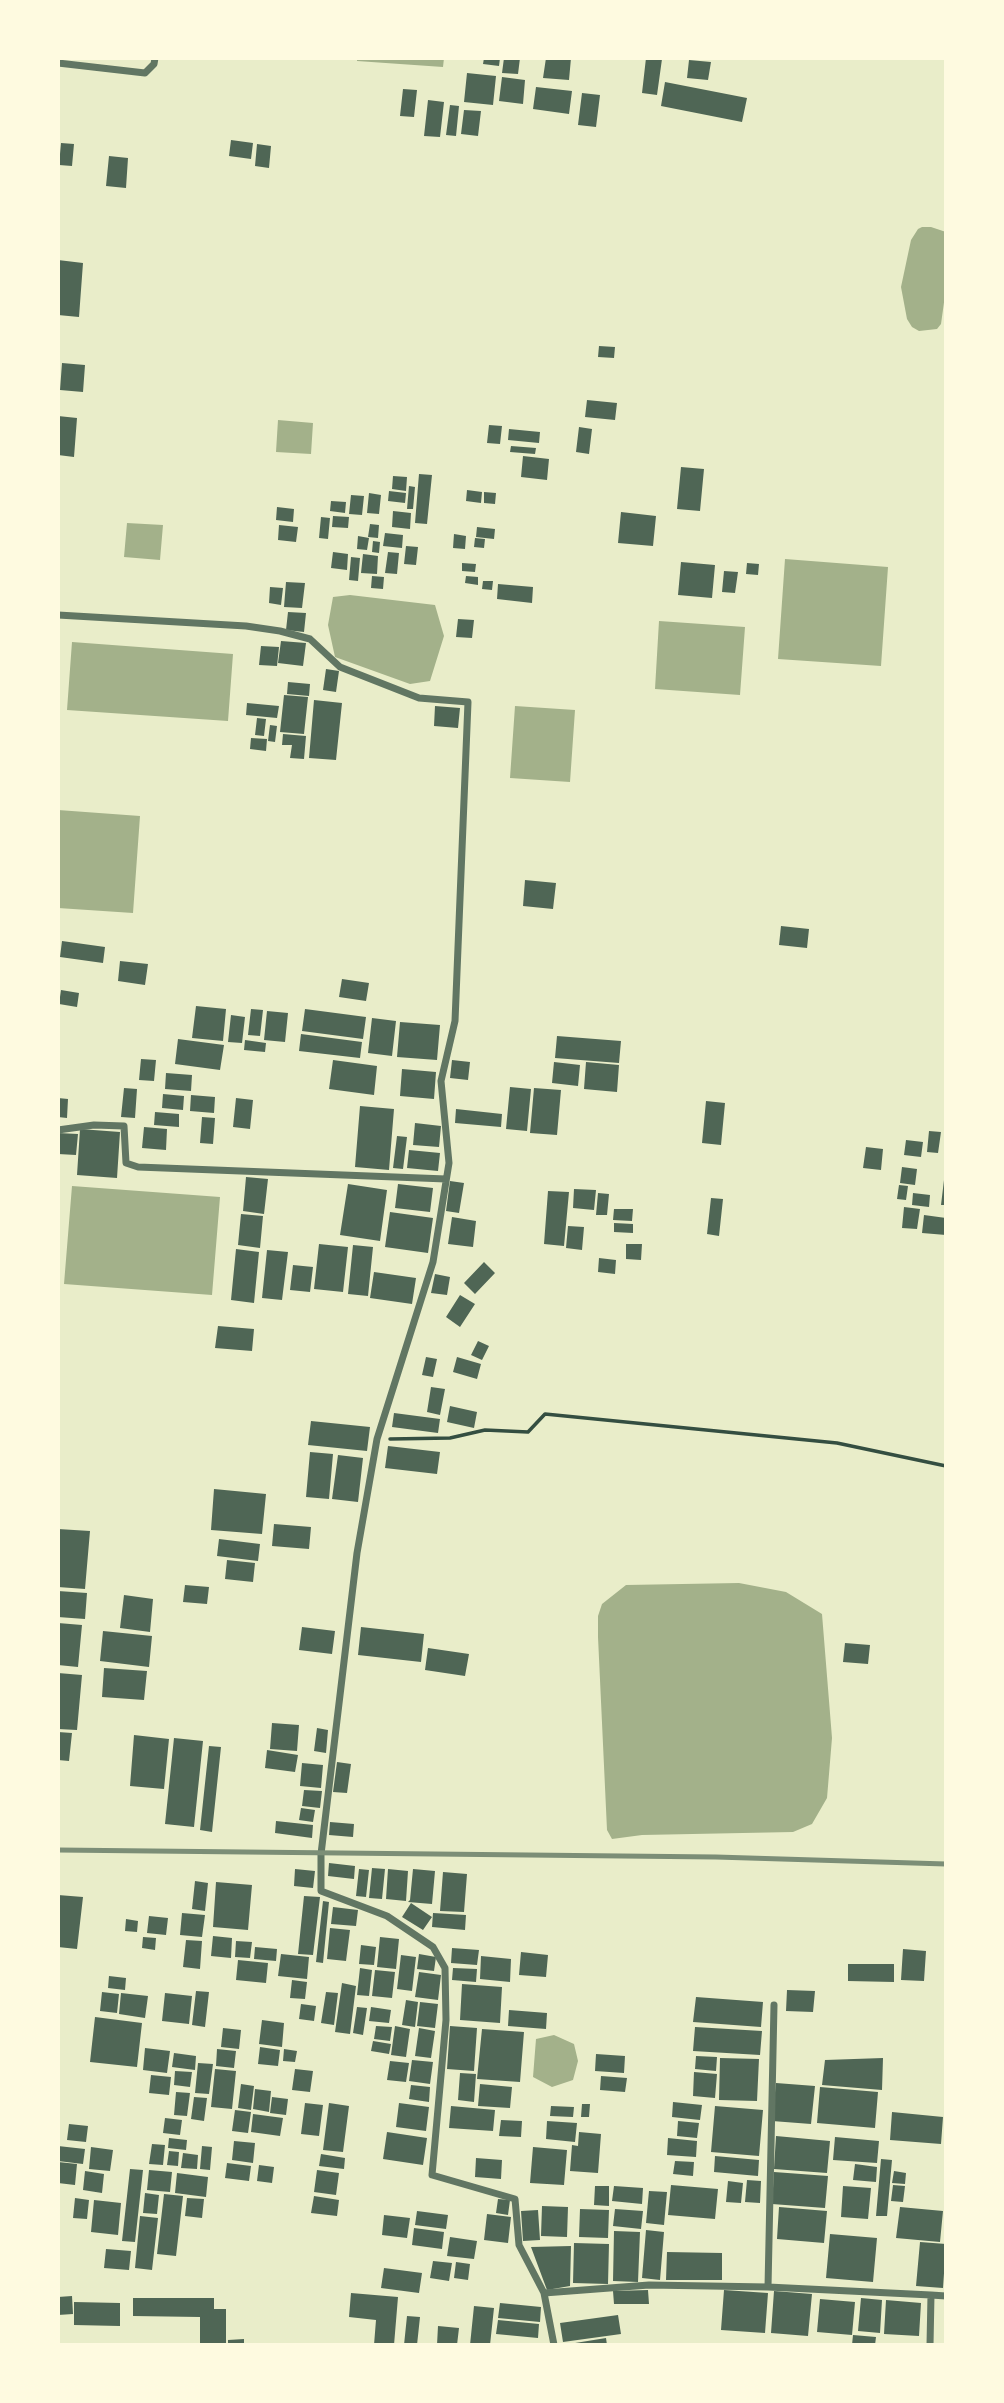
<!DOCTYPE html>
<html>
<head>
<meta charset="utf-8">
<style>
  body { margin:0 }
  #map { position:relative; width:1004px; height:2403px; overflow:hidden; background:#e9edc9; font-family:"Noto Sans",sans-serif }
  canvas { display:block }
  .frame { position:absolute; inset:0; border:60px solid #fefae0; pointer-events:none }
</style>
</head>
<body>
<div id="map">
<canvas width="1004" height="2403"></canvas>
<div class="frame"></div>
</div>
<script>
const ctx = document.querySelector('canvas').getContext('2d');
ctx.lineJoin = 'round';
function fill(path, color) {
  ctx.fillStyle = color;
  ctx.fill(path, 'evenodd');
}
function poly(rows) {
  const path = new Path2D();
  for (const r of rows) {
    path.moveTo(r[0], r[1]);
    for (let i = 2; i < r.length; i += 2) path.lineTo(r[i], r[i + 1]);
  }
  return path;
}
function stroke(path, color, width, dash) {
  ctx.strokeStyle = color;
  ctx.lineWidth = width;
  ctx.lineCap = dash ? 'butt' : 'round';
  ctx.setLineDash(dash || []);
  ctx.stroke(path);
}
const water = poly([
  [357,58,444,58,443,67,357,61],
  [922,227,931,227,946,232,946,288,941,324,937,329,919,331,912,327,907,319,901,287,911,240,918,229],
  [278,420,313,423,311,454,276,452],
  [127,523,163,525,160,560,124,557],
  [785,559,888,567,881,666,778,659],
  [350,595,435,605,444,636,430,681,410,684,335,657,328,625,333,597],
  [659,621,745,627,740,695,655,689],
  [72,642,233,654,228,721,67,710],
  [515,706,575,710,570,782,510,778],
  [58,810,140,816,133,913,58,908],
  [72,1186,220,1197,212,1295,64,1284],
  [739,1583,786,1592,822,1614,832,1738,827,1798,812,1824,793,1832,642,1835,612,1839,607,1830,598,1637,598,1616,602,1604,626,1585],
  [554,2035,574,2044,578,2061,573,2080,552,2087,533,2077,536,2039]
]);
const building = poly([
  [484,58,500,58,499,66,483,64],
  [504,58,520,58,518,74,502,73],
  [546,58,571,58,569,80,543,78],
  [646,58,662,59,657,95,642,93],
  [689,60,711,62,708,80,687,78],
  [467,73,496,76,493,105,464,102],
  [502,77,525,80,523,104,499,101],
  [665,82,747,98,742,122,661,106],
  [536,87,572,91,569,114,533,109],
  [403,89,417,90,414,117,400,116],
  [582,93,600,95,596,127,578,125],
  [428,100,444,102,440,137,424,136],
  [450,105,459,106,456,136,446,135],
  [464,110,481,111,478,136,461,134],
  [231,140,253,143,251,159,229,156],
  [61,143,74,144,72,166,59,165],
  [257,144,271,146,269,168,255,166],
  [109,156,128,158,126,188,106,186],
  [58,260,83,263,79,317,58,315],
  [599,346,615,347,614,358,598,357],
  [62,363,85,365,83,392,60,390],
  [587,400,617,403,615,420,585,417],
  [58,416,77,418,74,457,58,455],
  [489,425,502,426,500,444,487,443],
  [579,427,592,429,589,454,576,452],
  [509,429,540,432,539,443,508,440],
  [511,446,536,448,535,454,510,452],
  [523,456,549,459,547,480,521,477],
  [681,467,704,469,700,511,677,509],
  [419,474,432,475,427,524,415,523],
  [393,476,407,477,406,491,392,489],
  [409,486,415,487,413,509,407,509],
  [467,490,482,492,481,503,466,501],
  [389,491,406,493,405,503,388,501],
  [484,492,496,493,495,504,484,503],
  [369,493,381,495,379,514,367,513],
  [351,495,364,496,362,515,349,514],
  [331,501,346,502,345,513,330,511],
  [277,507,294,509,293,522,276,520],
  [393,511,411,513,410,529,392,527],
  [621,512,656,516,653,546,618,543],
  [333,516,349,517,348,528,332,527],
  [321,517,330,518,328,539,319,538],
  [370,524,379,525,378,538,368,537],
  [279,525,298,527,296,542,278,540],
  [477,527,495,529,494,539,476,537],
  [385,533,403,535,402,548,383,546],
  [454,534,466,536,465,549,453,548],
  [358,536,369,538,367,550,357,549],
  [475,538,485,539,484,548,474,547],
  [373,541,380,542,379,553,372,552],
  [406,546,418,547,416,565,404,564],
  [333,552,348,554,347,570,331,568],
  [388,552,399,553,397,574,385,573],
  [363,554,378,556,377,574,361,573],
  [351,557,360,558,358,581,349,580],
  [681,562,715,565,712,598,678,595],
  [462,563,476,564,475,572,462,571],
  [747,563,759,564,758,575,746,574],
  [724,571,738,572,735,593,722,592],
  [372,576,384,577,383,589,371,588],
  [466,576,478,577,478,585,465,583],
  [483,581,493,581,492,590,482,589],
  [286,582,305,583,302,608,284,607],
  [498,584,533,587,532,603,497,599],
  [270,587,283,588,281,605,269,603],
  [288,612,306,613,304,632,286,630],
  [458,619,474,620,472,638,456,637],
  [281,641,306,643,303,666,278,663],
  [261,646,279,647,277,666,259,665],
  [326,669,339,671,336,692,323,690],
  [288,682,310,684,309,696,287,694],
  [284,695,308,697,304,734,280,732],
  [314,700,342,703,336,760,309,758],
  [247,703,279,706,277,718,246,715],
  [435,706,460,708,458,728,434,726],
  [257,718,266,719,264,736,255,735],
  [270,725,277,726,275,742,268,741],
  [283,734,306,736,304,759,290,758,292,745,282,745],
  [251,738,267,739,266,751,250,749],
  [525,880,556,883,553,909,523,906],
  [781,926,809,929,807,948,779,945],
  [62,941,105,947,103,963,60,957],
  [120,961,148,964,145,985,118,981],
  [342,979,369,983,366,1001,339,997],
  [61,990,79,993,77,1007,59,1004],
  [196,1006,226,1009,223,1041,192,1038],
  [251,1009,263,1010,260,1036,248,1035],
  [305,1009,366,1017,363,1039,302,1031],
  [267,1011,288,1013,285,1042,264,1040],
  [231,1015,245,1017,242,1043,228,1042],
  [372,1018,396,1021,392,1056,368,1053],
  [400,1022,440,1025,437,1060,397,1057],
  [301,1034,362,1042,360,1058,299,1051],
  [557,1036,621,1041,619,1063,555,1058],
  [178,1039,224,1045,220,1070,175,1064],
  [245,1040,266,1043,265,1052,244,1050],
  [141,1059,156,1060,154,1081,139,1080],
  [333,1060,377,1066,374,1095,329,1089],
  [452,1060,470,1062,468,1080,450,1078],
  [554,1062,580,1065,578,1086,552,1083],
  [586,1062,619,1065,617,1092,584,1089],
  [402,1069,436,1072,434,1099,400,1096],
  [166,1073,192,1075,191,1091,165,1089],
  [510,1087,531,1089,527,1131,506,1129],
  [124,1088,137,1089,135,1118,121,1117],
  [534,1088,561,1090,557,1135,530,1133],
  [163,1094,184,1096,183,1110,162,1108],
  [191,1095,215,1097,214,1113,190,1111],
  [58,1098,68,1099,67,1118,58,1117],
  [236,1098,253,1100,250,1129,233,1127],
  [706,1101,725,1103,721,1145,702,1143],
  [360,1106,394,1109,389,1170,355,1167],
  [456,1109,502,1114,501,1127,455,1123],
  [155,1112,179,1114,179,1127,154,1125],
  [202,1117,215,1118,213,1144,200,1143],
  [415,1123,441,1126,439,1147,413,1145],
  [144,1127,167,1129,166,1150,142,1148],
  [80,1129,120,1132,117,1178,77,1175],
  [929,1131,941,1132,938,1153,927,1152],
  [58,1133,78,1134,76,1155,58,1154],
  [397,1136,407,1137,403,1169,393,1168],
  [906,1140,923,1142,921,1157,904,1155],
  [866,1147,883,1149,881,1170,863,1168],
  [409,1150,440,1153,438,1171,407,1168],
  [902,1167,917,1169,915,1185,900,1183],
  [246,1177,268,1179,264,1214,243,1211],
  [944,1180,946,1181,946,1205,941,1205],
  [450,1181,464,1183,459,1213,446,1211],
  [348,1184,387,1190,380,1241,340,1235],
  [398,1184,433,1188,430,1212,395,1208],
  [899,1185,908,1186,906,1200,897,1199],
  [574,1189,596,1190,594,1210,573,1208],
  [548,1191,569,1192,564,1246,544,1244],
  [598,1193,609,1194,607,1215,596,1215],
  [913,1193,930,1195,929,1207,912,1205],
  [711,1198,723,1199,719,1236,707,1234],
  [904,1207,920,1209,917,1229,902,1228],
  [614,1209,633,1209,632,1221,613,1220],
  [390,1212,433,1218,428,1253,385,1247],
  [241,1214,263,1216,260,1248,238,1245],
  [924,1215,946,1218,946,1235,922,1233],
  [452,1217,476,1221,473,1247,448,1244],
  [614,1223,633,1224,633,1233,614,1232],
  [568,1226,584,1227,582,1250,566,1248],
  [319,1244,348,1247,343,1292,314,1289],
  [626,1244,642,1244,641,1260,626,1259],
  [353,1245,373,1247,368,1296,348,1294],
  [236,1249,259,1252,254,1303,231,1300],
  [267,1250,288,1252,282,1300,262,1298],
  [599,1258,616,1260,615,1274,598,1272],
  [484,1262,495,1273,475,1294,464,1283],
  [293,1265,313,1267,310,1292,290,1290],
  [374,1272,416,1278,412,1304,370,1298],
  [435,1274,450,1277,447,1295,431,1293],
  [460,1295,475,1304,460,1327,446,1317],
  [218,1326,254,1329,252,1351,215,1348],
  [478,1341,489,1346,482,1360,471,1355],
  [426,1357,437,1359,433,1377,422,1375],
  [457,1357,481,1364,477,1379,453,1372],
  [431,1387,445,1389,440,1415,427,1412],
  [450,1406,477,1412,474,1428,447,1422],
  [394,1413,440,1419,438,1433,392,1427],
  [311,1421,370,1427,367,1451,308,1445],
  [388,1446,440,1452,437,1474,385,1468],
  [310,1452,333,1454,329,1499,306,1497],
  [338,1455,363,1458,358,1502,332,1499],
  [214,1489,266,1494,262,1534,211,1530],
  [274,1524,311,1527,309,1549,272,1546],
  [58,1529,90,1531,85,1589,58,1587],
  [219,1539,260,1544,258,1561,217,1556],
  [227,1560,255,1563,253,1582,225,1579],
  [185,1585,209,1587,207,1604,183,1602],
  [58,1591,87,1593,85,1619,58,1617],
  [124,1595,153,1599,150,1632,120,1628],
  [58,1623,82,1625,78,1667,58,1665],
  [302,1627,335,1631,332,1654,299,1650],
  [361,1627,424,1634,421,1662,358,1655],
  [103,1631,152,1636,149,1667,100,1661],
  [845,1643,870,1645,868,1664,843,1662],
  [428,1648,469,1654,465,1676,425,1670],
  [104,1668,147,1671,144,1700,102,1697],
  [58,1673,82,1675,77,1730,58,1729],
  [272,1723,299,1725,297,1751,270,1749],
  [317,1728,328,1730,326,1753,314,1751],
  [58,1732,72,1733,69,1761,58,1760],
  [134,1735,169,1739,164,1789,130,1786],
  [174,1738,203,1741,194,1827,165,1824],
  [209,1746,221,1747,212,1832,200,1830],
  [267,1750,298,1755,295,1772,265,1768],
  [337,1762,351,1764,347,1793,333,1792],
  [302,1763,323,1765,321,1788,300,1786],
  [304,1790,322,1791,320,1808,302,1806],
  [301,1808,315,1810,313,1822,299,1820],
  [276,1821,313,1825,312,1838,275,1833],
  [330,1822,354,1824,353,1837,329,1835],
  [329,1863,355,1866,354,1879,328,1876],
  [372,1868,385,1869,382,1899,369,1898],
  [295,1869,315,1871,313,1888,294,1886],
  [359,1869,369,1870,366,1897,356,1896],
  [388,1869,408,1871,406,1901,386,1899],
  [413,1869,435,1871,432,1904,408,1902,410,1900],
  [443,1872,467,1874,464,1912,440,1911],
  [195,1881,208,1883,205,1911,192,1909],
  [216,1882,252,1885,248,1930,213,1927],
  [58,1895,83,1897,77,1949,58,1947],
  [304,1896,320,1897,313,1955,298,1954],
  [323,1901,329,1902,323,1963,316,1962],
  [411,1903,432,1917,423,1930,402,1917],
  [333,1907,358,1910,356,1926,331,1924],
  [182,1913,205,1915,202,1937,180,1935],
  [433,1913,466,1915,465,1930,432,1927],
  [149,1916,168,1918,166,1935,147,1933],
  [126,1919,138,1921,137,1932,125,1931],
  [330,1928,350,1930,346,1961,327,1959],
  [213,1936,232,1938,231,1958,211,1956],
  [143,1937,156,1938,155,1950,142,1948],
  [380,1937,399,1939,396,1969,377,1967],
  [186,1940,202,1941,200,1969,183,1967],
  [236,1941,252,1942,250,1958,235,1957],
  [361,1945,376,1947,374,1965,359,1964],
  [255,1947,277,1949,276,1961,254,1959],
  [452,1948,479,1950,477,1965,451,1963],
  [903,1949,926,1951,924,1981,901,1980],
  [521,1952,548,1955,546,1977,519,1975],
  [281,1954,309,1957,307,1979,278,1976],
  [419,1954,436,1957,434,1971,417,1969],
  [401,1955,416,1957,412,1991,397,1989],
  [481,1956,511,1959,510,1982,480,1979],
  [238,1960,268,1963,266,1983,236,1980],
  [848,1964,894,1964,894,1982,848,1981],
  [360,1968,372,1970,369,1996,357,1995],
  [453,1968,477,1969,476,1982,452,1980],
  [375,1970,395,1972,392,1998,372,1996],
  [419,1972,441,1975,438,2000,415,1997],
  [109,1976,126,1978,125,1990,108,1988],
  [292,1980,307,1982,305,1999,290,1998],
  [342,1983,356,1986,350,2034,335,2032],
  [462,1984,502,1987,500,2023,460,2020],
  [787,1990,815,1991,813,2012,786,2011],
  [196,1991,209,1992,205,2027,192,2025],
  [102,1992,119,1994,117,2013,100,2011],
  [326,1992,338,1993,334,2025,321,2023],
  [121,1993,148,1996,145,2018,119,2014],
  [165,1993,192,1996,189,2024,162,2021],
  [696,1997,763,2002,761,2027,693,2022],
  [406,2000,418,2002,415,2027,402,2025],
  [420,2002,438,2004,435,2028,417,2026],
  [301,2004,316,2006,314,2021,299,2019],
  [357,2007,367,2008,363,2035,353,2033],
  [371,2007,391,2010,389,2023,369,2021],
  [509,2010,547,2013,546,2029,508,2026],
  [95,2017,142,2023,137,2067,90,2062],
  [262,2020,284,2023,282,2047,259,2044],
  [376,2026,392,2027,390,2041,374,2039],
  [395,2026,410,2029,406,2057,391,2055],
  [450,2026,477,2028,474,2071,447,2069],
  [695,2027,762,2031,760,2055,693,2051],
  [223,2028,241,2030,239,2049,221,2047],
  [419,2028,435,2031,431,2058,415,2056],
  [482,2029,524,2032,520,2082,477,2079],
  [373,2041,391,2044,389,2054,371,2051],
  [260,2047,280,2050,278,2066,258,2064],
  [145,2048,170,2051,167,2073,143,2070],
  [217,2049,236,2051,234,2068,216,2066],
  [284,2049,297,2051,295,2062,283,2061],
  [174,2053,196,2056,195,2070,172,2067],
  [596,2054,625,2056,624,2073,595,2071],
  [696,2056,717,2057,716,2071,695,2069],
  [720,2058,759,2059,757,2101,719,2100],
  [883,2058,882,2090,822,2085,825,2060],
  [412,2060,433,2062,430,2084,409,2081],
  [390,2061,409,2063,406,2082,387,2080],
  [198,2063,213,2064,209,2094,195,2093],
  [215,2069,236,2071,232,2109,211,2107],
  [295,2069,313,2071,310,2092,292,2090],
  [175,2071,192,2072,190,2087,174,2085],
  [694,2072,717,2074,715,2098,693,2096],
  [460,2073,476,2074,474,2102,458,2100],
  [151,2075,171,2077,169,2095,149,2093],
  [601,2076,627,2078,625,2092,600,2090],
  [776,2083,815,2086,811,2124,772,2121],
  [241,2084,254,2086,251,2110,238,2108],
  [480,2084,512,2087,510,2108,478,2106],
  [411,2085,430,2087,429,2102,409,2099],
  [820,2087,878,2092,875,2128,817,2123],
  [255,2089,271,2091,269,2112,253,2109],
  [176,2092,190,2093,187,2116,174,2115],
  [194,2097,207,2098,204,2121,191,2119],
  [272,2097,288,2099,286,2115,270,2113],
  [673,2102,702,2105,700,2120,672,2117],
  [305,2103,323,2105,319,2136,301,2134],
  [329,2103,349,2106,343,2152,323,2150],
  [399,2103,429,2107,426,2131,396,2127],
  [582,2104,590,2104,589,2117,581,2117],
  [451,2106,495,2110,493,2131,449,2128],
  [551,2106,574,2107,573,2117,550,2116],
  [715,2106,763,2110,759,2156,711,2152],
  [235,2110,251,2112,248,2133,232,2131],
  [892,2112,943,2117,941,2144,890,2140],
  [253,2114,283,2118,280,2136,251,2132],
  [165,2118,182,2120,180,2135,163,2133],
  [501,2120,522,2121,521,2137,499,2136],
  [547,2121,577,2123,575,2142,546,2139],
  [678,2121,699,2123,697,2138,677,2136],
  [69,2124,88,2126,86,2142,67,2140],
  [387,2132,427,2138,423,2165,383,2159],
  [579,2132,601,2134,598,2173,570,2171,572,2145,578,2146],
  [776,2136,830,2141,827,2173,774,2169],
  [835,2137,879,2141,877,2163,833,2160],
  [169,2138,187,2140,186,2150,168,2148],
  [668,2138,697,2141,696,2157,667,2155],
  [234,2141,255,2143,253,2163,232,2160],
  [152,2144,165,2145,163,2165,149,2164],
  [58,2146,85,2149,83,2164,58,2161],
  [202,2146,212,2147,210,2170,200,2169],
  [91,2147,113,2150,110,2171,89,2169],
  [533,2147,567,2150,564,2185,530,2183],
  [169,2151,179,2152,178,2166,167,2165],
  [183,2153,198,2155,197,2169,181,2168],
  [321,2154,345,2158,344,2169,319,2166],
  [715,2156,759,2160,758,2176,714,2172],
  [476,2158,502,2160,501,2179,475,2177],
  [881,2159,892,2160,887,2216,876,2216],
  [675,2161,694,2162,693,2176,673,2174],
  [58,2162,77,2164,75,2185,58,2183],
  [227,2163,251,2166,249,2181,225,2178],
  [855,2164,877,2167,876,2182,853,2180],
  [259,2165,274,2167,272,2183,257,2181],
  [130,2169,143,2170,135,2242,122,2241],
  [149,2170,172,2172,170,2192,147,2190],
  [317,2170,339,2173,336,2195,314,2192],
  [85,2171,104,2174,102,2193,83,2190],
  [894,2171,906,2173,905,2184,892,2183],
  [774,2172,828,2176,825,2208,772,2204],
  [177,2173,208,2177,206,2197,175,2193],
  [747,2180,761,2181,760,2203,745,2202],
  [728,2181,743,2183,741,2203,726,2202],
  [671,2185,718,2189,715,2219,668,2215],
  [893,2185,905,2186,903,2202,891,2201],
  [595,2186,609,2186,609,2206,594,2205],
  [614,2186,643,2188,642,2204,612,2201],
  [843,2186,871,2188,868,2219,841,2217],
  [649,2191,667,2192,664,2225,646,2223],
  [145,2193,159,2195,157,2214,143,2213],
  [164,2194,183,2196,176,2256,157,2254],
  [314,2196,339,2200,337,2216,311,2213],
  [75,2198,89,2200,87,2219,73,2218],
  [187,2198,204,2199,202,2218,185,2216],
  [498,2199,510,2200,508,2215,496,2213],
  [94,2200,121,2203,118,2235,91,2232],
  [542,2206,568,2207,567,2237,541,2236],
  [779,2207,827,2211,824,2243,777,2239],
  [900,2207,943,2211,940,2242,896,2238],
  [580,2209,609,2210,608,2238,579,2237],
  [615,2209,643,2211,641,2229,613,2226],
  [538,2210,540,2240,523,2241,521,2211],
  [417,2211,448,2215,446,2229,415,2225],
  [487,2214,511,2217,508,2243,484,2240],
  [384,2215,410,2218,407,2238,382,2235],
  [140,2216,158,2218,152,2270,135,2268],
  [414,2228,444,2232,442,2249,412,2245],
  [646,2230,664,2232,660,2280,642,2278],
  [614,2231,640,2232,638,2282,613,2281],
  [830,2234,877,2238,873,2282,826,2278],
  [450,2237,477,2241,474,2259,447,2256],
  [920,2242,946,2244,943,2288,916,2286],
  [574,2243,609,2244,608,2284,573,2283],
  [571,2246,570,2286,547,2290,531,2247],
  [106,2249,131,2251,129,2270,104,2268],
  [667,2252,722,2253,722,2280,666,2280],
  [433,2261,452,2263,449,2281,430,2278],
  [456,2262,470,2264,468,2280,454,2278],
  [384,2268,422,2273,419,2293,381,2288],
  [648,2290,649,2304,614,2304,613,2291],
  [724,2290,768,2293,765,2333,721,2330],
  [774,2291,812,2294,808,2336,771,2333],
  [351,2293,398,2297,394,2345,374,2345,376,2320,349,2317],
  [72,2296,73,2314,58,2315,58,2297],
  [133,2298,214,2298,214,2309,226,2309,226,2345,200,2345,200,2317,133,2316],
  [861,2298,882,2300,880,2333,858,2331],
  [820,2299,855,2302,852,2335,817,2332],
  [886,2300,921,2303,919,2336,884,2334],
  [74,2302,120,2303,120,2326,74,2325],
  [500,2303,541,2307,540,2322,498,2318],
  [474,2306,494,2308,490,2345,470,2345],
  [618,2315,621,2334,563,2342,560,2323],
  [407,2316,420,2317,417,2345,404,2345],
  [498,2320,539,2324,538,2338,496,2334],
  [438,2326,459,2328,457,2345,437,2345],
  [853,2335,876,2337,875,2345,852,2345],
  [606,2338,607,2345,570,2345,569,2344],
  [244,2339,244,2345,228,2345,228,2340]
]);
const path = poly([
  [390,1439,450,1438,485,1430,528,1432,545,1414,837,1443,946,1466]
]);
const minor = poly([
  [58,63,145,73,154,64,155,58],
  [58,615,246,626,280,631,310,639,340,667,419,698,468,702,455,1021,441,1081,449,1163,433,1262,377,1439,357,1553,321,1854,321,1891,387,1916,433,1947,445,1968,446,2020,432,2175,515,2199,519,2245,544,2293,554,2345],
  [58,1130,94,1125,124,1126,126,1163,138,1167,446,1179],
  [768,2287,774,2005],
  [544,2293,649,2285,768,2287,931,2295,930,2345],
  [931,2295,946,2296]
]);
const rail = poly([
  [58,1850,716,1857,946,1864]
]);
fill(water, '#a3b18a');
fill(building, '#4f6655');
stroke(path, '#344e41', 3.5);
stroke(minor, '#617663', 7);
stroke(rail, '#7c8e77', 5);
</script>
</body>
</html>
